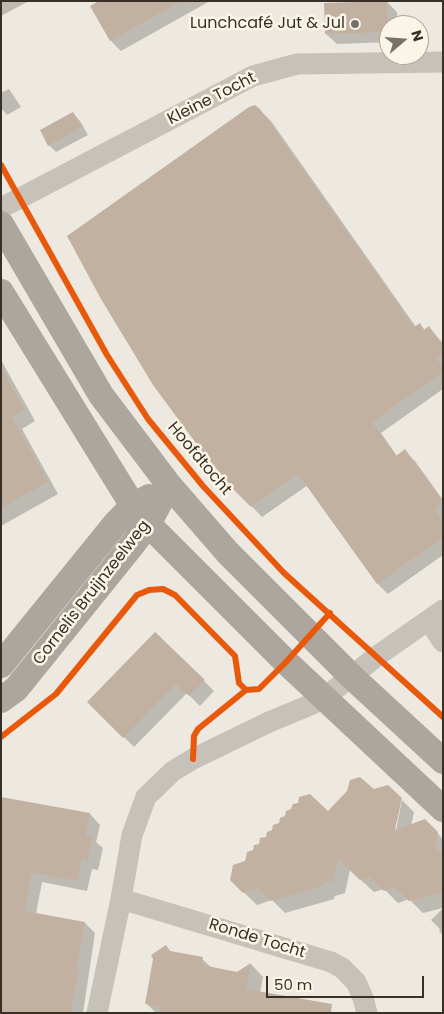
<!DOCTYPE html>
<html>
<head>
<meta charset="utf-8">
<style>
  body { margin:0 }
  #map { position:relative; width:444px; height:1014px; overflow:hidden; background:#ede9e0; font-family:Poppins,sans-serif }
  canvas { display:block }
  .frame { position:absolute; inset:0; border:2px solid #383027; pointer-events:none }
  .north { position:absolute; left:379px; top:15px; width:50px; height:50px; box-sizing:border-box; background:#fbf5e7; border:1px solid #ada69a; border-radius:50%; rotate:72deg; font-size:14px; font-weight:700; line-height:20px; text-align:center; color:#383027 }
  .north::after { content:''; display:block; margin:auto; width:18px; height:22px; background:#777168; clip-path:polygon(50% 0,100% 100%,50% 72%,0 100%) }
  .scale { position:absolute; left:266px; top:976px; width:158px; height:22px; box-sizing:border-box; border:2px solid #383027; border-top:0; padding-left:6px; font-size:15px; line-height:18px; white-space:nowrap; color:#383027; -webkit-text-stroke:4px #fbf5e7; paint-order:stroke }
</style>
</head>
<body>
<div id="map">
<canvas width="444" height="1014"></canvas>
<div class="frame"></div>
<div class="north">N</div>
<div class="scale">50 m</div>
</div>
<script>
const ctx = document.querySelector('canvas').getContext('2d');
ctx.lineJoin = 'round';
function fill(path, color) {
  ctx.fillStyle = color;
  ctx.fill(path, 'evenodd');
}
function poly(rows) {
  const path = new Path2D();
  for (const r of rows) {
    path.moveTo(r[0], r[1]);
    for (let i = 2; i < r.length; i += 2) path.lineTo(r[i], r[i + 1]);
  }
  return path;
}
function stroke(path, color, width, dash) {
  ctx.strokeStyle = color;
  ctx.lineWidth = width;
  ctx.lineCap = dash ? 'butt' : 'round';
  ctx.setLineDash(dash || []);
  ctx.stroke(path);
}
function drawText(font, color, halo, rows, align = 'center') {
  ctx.font = font + ' Poppins,sans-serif';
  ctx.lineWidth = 5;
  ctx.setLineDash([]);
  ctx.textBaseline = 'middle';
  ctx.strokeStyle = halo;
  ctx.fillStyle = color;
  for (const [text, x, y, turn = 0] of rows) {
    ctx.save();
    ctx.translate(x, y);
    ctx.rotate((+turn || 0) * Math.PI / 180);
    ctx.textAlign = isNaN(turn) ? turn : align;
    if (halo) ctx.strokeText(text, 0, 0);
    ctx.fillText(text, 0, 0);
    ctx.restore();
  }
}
const shadow = poly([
  [1,1,29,1,1,16],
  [102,1,210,1,121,51,111,41],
  [387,2,397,12,397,25,389,25,389,42,337,44,326,34],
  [9,89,21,107,7,115,1,108,1,93],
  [260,110,271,121,416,327,420,325,425,330,429,328,443,343,443,389,381,433,397,456,404,451,415,461,443,500,443,555,388,594,378,584,308,485,262,517,235,489],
  [73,113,80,121,88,135,56,152,49,145],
  [1,360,35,421,22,429,58,494,1,526],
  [156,633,214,691,200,706,187,693,134,747,89,702],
  [1,798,90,814,100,825,96,842,103,848,98,870,92,869,87,891,42,882,36,914,85,923,95,933,83,1013,1,1013],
  [402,800,414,812,411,826,425,821,443,839,443,908,423,913,409,899,398,903,384,889,374,892,350,870,345,893,335,896,334,899,285,913,272,900,257,905,231,880,260,845,328,813,395,836],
  [443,908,443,935,439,931,440,929,431,920],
  [172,953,202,959,212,968,238,973,251,964,263,977,260,993,322,1003,331,1013,156,1013,147,1004]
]);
const building = poly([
  [99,1,182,1,110,41,90,6],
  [387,1,388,32,325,34,324,3],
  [255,105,260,109,414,327,420,323,424,330,429,326,443,346,443,354,436,358,443,368,443,372,372,422,396,456,405,449,443,502,434,509,443,522,443,538,377,584,298,474,251,507,234,490,201,450,153,385,101,299,67,236,249,107],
  [73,112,82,127,48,146,40,130],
  [1,367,25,410,12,417,48,482,1,508],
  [155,632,205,680,189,696,176,684,123,738,87,702],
  [360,777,374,789,388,785,402,798,395,830,425,819,438,832,435,847,443,854,443,892,409,901,395,887,384,891,370,877,360,880,338,859,333,881,322,883,322,886,271,901,258,888,243,893,230,880,233,865,245,861,247,852,253,850,254,845,259,844,260,838,266,837,267,832,272,830,273,825,279,823,280,818,285,816,286,811,291,809,293,804,298,803,299,797,310,794,328,811,347,791,350,780],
  [1,797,90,813,86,835,93,836,88,860,82,859,77,881,32,873,25,911,85,922,77,969,79,969,71,1013,1,1013],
  [166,945,170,951,203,957,202,965,237,972,251,963,246,989,332,1004,331,1013,160,1013,161,1007,145,1004,153,959,151,955]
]);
const minor = poly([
  [1,208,253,76,297,64,443,62],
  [429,621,443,642],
  [121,899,132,835,146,797,173,771,193,759,269,722,310,705,324,698,377,656,443,610],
  [97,1013,121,899,331,962,342,968,356,982,363,998,367,1013]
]);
const major = poly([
  [1,224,101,395,169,485,228,553,352,677,443,761],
  [1,292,133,506,148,524,286,662,443,809],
  [1,665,116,523,133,506,149,497],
  [1,700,16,689,133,544,148,524,169,485]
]);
const cycleway = poly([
  [1,165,107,355,148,419,203,486,284,573,443,717],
  [1,737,56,694,137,595,149,590,163,589,175,595,235,656,239,683,246,690,259,689,286,662,330,613],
  [193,759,194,736,198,729,246,690]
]);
const markers = [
  [355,24,5,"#777168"]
];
const poiNames = [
  ["Lunchcafé Jut & Jul",345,24]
];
const streetNames = [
  ["Kleine Tocht",212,99,-27],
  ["Hoofdtocht",199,459,50],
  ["Cornelis Bruijnzeelweg",92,593,-52],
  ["Ronde Tocht",257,939,17]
];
fill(shadow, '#0003');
fill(building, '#c2b1a1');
stroke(minor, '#c6c2b9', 21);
stroke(major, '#aca69e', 26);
stroke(cycleway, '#e8590c', 6);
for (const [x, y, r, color] of markers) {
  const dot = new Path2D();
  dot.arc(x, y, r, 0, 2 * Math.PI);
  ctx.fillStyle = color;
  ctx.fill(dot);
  stroke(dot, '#fbf5e7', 2);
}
drawText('16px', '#383027', '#fbf5e7', poiNames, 'right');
drawText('16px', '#383027', '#fbf5e7', streetNames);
</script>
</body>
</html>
